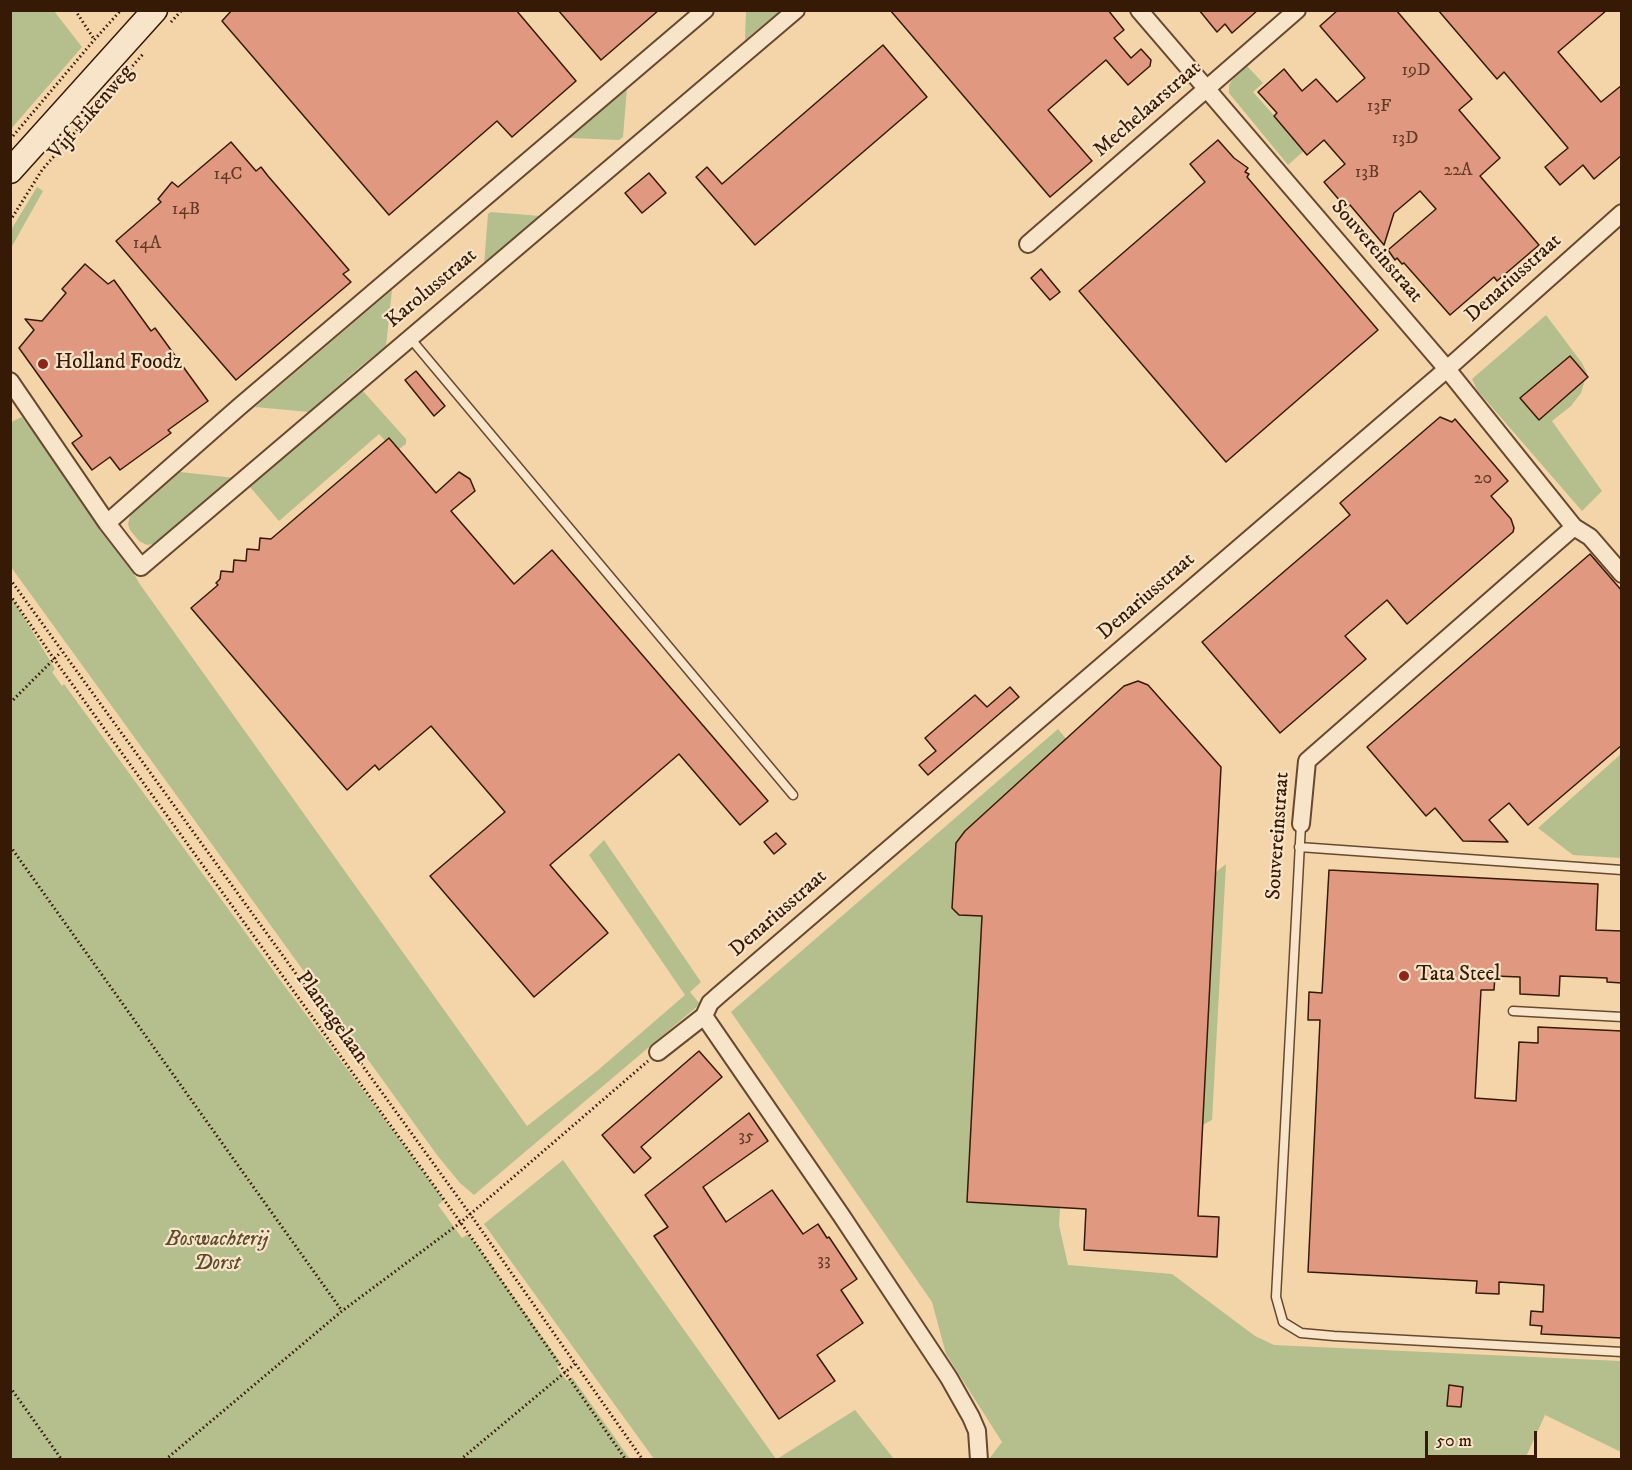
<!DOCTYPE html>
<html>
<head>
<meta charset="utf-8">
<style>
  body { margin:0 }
  #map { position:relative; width:1632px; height:1470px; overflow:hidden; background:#f4d5aa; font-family:"IM FELL DW Pica",serif }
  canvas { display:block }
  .frame { position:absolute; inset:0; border:12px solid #361a05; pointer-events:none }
  .scale { position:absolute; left:1425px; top:1431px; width:112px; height:27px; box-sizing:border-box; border:3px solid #361a05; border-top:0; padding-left:8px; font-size:18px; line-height:21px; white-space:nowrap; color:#361a05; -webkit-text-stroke:4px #f8e4c8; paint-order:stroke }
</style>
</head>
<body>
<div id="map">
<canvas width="1632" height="1470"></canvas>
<div class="frame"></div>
<div class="scale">50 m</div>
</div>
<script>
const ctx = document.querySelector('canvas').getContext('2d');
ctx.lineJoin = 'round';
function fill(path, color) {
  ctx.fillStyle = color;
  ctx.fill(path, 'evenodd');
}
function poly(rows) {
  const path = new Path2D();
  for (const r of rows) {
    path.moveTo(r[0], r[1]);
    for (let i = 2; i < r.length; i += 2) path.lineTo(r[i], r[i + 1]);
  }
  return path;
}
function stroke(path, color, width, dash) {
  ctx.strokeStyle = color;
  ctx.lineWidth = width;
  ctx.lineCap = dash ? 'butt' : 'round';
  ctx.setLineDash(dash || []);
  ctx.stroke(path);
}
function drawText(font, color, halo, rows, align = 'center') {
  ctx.font = font + ' "IM FELL DW Pica",serif';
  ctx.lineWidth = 4.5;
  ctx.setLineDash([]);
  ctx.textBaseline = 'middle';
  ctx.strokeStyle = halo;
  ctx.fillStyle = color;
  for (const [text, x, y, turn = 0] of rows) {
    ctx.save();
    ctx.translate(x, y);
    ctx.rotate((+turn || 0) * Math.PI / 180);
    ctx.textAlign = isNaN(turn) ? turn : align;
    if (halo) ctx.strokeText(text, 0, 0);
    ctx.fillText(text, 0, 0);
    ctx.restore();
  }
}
const green = poly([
  [10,11,54,11,82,47,11,129],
  [746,11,746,10,780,11,745,40],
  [1247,66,1263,83,1253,92,1305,150,1288,165,1229,93,1229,85,1233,79],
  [627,88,623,137,619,140,570,138],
  [37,187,43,191,11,248,11,230],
  [491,212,540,216,484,265,488,214],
  [392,290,386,346,355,371,309,412,255,407],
  [1546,315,1582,363,1587,373,1581,393,1571,406,1552,421,1602,491,1582,511,1477,390,1472,379],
  [362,390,406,439,406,444,395,452,379,434,279,521,250,487],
  [22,417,123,554,139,583,527,1126,597,1071,685,995,589,855,604,840,701,982,690,992,700,1004,474,1195,460,1183,437,1155,11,567,10,425,13,421],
  [180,472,235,478,159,543,147,545,139,541,130,530,128,524,130,516],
  [11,596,55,669,52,672,62,686,64,684,283,984,392,1129,444,1200,438,1205,462,1238,468,1234,491,1265,561,1363,557,1367,567,1381,572,1377,630,1459,11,1459],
  [1058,729,1191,892,1226,864,1212,1120,1126,1164,1062,1179,1059,1225,1068,1265,1172,1274,1255,1336,1274,1345,1620,1361,1621,1452,1545,1415,1525,1459,989,1459,1002,1442,946,1354,932,1302,731,1012],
  [1621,754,1621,858,1573,855,1538,828],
  [563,1160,776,1459,654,1459,484,1224],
  [855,1410,894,1459,777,1459]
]);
const building = poly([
  [232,10,516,10,576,81,512,137,497,121,389,215,222,21,232,10],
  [558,10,659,10,601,60,558,10],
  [890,10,1108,10,1124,30,1114,38,1131,58,1141,49,1151,60,1150,66,1128,85,1106,60,1048,110,1092,161,1050,197,890,10],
  [1199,10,1258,10,1232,33,1225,24,1217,32,1199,10],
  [1338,10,1396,10,1472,99,1459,110,1500,158,1480,176,1539,245,1497,281,1494,277,1450,315,1404,263,1402,264,1397,258,1395,260,1388,250,1436,209,1420,191,1394,213,1384,245,1350,205,1346,208,1324,182,1345,164,1324,140,1307,155,1274,116,1277,113,1258,92,1284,69,1302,91,1316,79,1337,102,1365,78,1320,26,1338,10],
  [1438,10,1607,10,1558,52,1601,102,1622,85,1622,155,1594,179,1583,165,1560,185,1545,167,1568,148,1504,72,1497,79,1438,10],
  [883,45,927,97,755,245,696,177,707,167,722,184,883,45],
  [1218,140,1234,158,1248,168,1245,172,1249,174,1247,177,1378,330,1226,462,1079,291,1205,182,1190,164,1218,140],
  [231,142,256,171,261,167,268,176,349,270,343,274,351,282,236,380,116,241,161,202,158,199,172,182,178,187,231,142],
  [649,173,666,193,642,213,625,193,649,173],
  [85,264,108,284,114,280,151,331,155,328,208,401,168,430,171,433,120,470,110,457,92,470,72,443,82,436,19,348,34,330,25,319,42,321,66,293,62,289,85,264],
  [1041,269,1060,292,1050,300,1031,278,1041,269],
  [1570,356,1588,377,1539,420,1520,398,1570,356],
  [416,371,445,406,434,416,405,380,416,371],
  [1440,417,1452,422,1455,419,1508,481,1491,496,1511,519,1514,528,1513,532,1407,624,1387,600,1345,636,1366,659,1280,733,1202,642,1350,515,1340,503,1440,417],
  [389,438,436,493,459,472,470,479,475,491,451,511,514,584,552,550,768,801,740,825,679,754,550,865,608,933,534,997,430,876,505,812,431,726,379,770,375,765,347,790,191,608,218,585,216,583,220,579,221,571,233,572,234,560,246,561,247,549,259,550,260,538,271,539,389,438],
  [1590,554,1622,591,1622,745,1528,825,1509,803,1489,820,1508,842,1463,841,1435,808,1426,816,1367,747,1590,554],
  [1138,681,1148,685,1221,767,1198,1216,1219,1217,1217,1257,1084,1250,1086,1209,967,1202,982,916,959,915,952,908,956,843,965,831,1124,686,1138,681],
  [1010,687,1019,697,928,775,919,765,936,751,925,738,975,695,987,707,1010,687],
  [776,833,786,844,774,854,764,842,776,833],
  [1329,870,1598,884,1596,930,1622,931,1622,983,1607,982,1607,978,1560,976,1559,996,1520,994,1520,977,1495,976,1494,990,1481,990,1475,1098,1516,1101,1519,1042,1538,1043,1538,1027,1622,1031,1622,1338,1541,1334,1542,1326,1530,1325,1531,1311,1543,1312,1544,1285,1499,1282,1499,1294,1476,1293,1477,1281,1308,1272,1320,1020,1308,1020,1309,992,1322,993,1329,870],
  [699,1051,722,1077,641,1147,651,1158,634,1173,602,1135,699,1051],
  [749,1113,768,1141,703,1187,726,1222,772,1190,803,1234,818,1224,827,1238,829,1237,857,1279,841,1290,863,1323,817,1355,835,1381,779,1419,654,1236,668,1227,645,1195,749,1113],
  [1449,1385,1463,1387,1461,1407,1447,1406,1449,1385]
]);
const path = poly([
  [75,10,94,39],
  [171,22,182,10],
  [13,136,95,39,121,10],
  [10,221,42,170,143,54],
  [10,579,470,1214,643,1460],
  [10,595,54,659,471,1237,626,1460],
  [10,703,61,652],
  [10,846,342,1311],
  [10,1387,62,1460],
  [165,1460,342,1311,460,1223,648,1061],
  [460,1460,575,1364]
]);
const lane = poly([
  [410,338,793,795],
  [1301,824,1276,1297,1283,1322,1301,1333,1334,1336,1622,1352],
  [1299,847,1622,870],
  [1513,1011,1622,1017]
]);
const street = poly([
  [1139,10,1447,369,1574,527,1307,761,1301,824],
  [1028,244,1297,10],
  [10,381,107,523,239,407,705,10],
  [107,523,141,567,796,10],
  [1574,527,1590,537,1622,574],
  [704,1016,841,1215,949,1378,971,1417,977,1431,979,1460],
  [658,1052,704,1016,710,1003,719,995,1447,369,1622,213]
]);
const secondary = poly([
  [10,171,155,10]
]);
const markers = [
  [43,364,6,"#8f2418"],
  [1404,976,6,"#8f2418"]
];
const numberNames = [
  ["19D",1416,71],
  ["13F",1379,107],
  ["13D",1405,139],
  ["22A",1458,171],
  ["13B",1367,173],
  ["14C",228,175],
  ["14B",186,210],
  ["14A",147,244],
  ["20",1483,479],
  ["35",746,1137],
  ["33",824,1261]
];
const streetNames = [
  ["Mechelaarstraat",1148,110,-41],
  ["Vijf Eikenweg",92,113,-49],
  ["Souvereinstraat",1376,252,49],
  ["Denariusstraat",1514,279,-42],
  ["Karolusstraat",432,289,-40],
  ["Denariusstraat",1147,597,-41],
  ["Souvereinstraat",1279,836,-86],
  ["Denariusstraat",779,914,-41],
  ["Plantagelaan",331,1018,54]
];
const poiNames = [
  ["Holland Foodz",55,364],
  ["Tata Steel",1416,976]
];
const parkNames = [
  ["Boswachterij",217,1241],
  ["Dorst",217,1265]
];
fill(green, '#b5be8d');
fill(building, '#e09880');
stroke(building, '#361a05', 1.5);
stroke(lane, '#66492e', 11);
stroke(street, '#66492e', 20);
stroke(secondary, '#361a05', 27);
stroke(path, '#361a05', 3, [1.5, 3]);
stroke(lane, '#f8e4c8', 8);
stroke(street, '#f8e4c8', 16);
stroke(secondary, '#f8e4c8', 24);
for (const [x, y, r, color] of markers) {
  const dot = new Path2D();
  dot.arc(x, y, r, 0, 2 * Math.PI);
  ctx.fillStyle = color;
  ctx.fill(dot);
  stroke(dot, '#f8e4c8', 2);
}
drawText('18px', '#603a24', null, numberNames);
drawText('21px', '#361a05', '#f8e4c8', streetNames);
drawText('21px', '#361a05', '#f8e4c8', poiNames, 'left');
drawText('italic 21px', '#5c4b2e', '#f8e4c8', parkNames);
</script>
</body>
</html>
